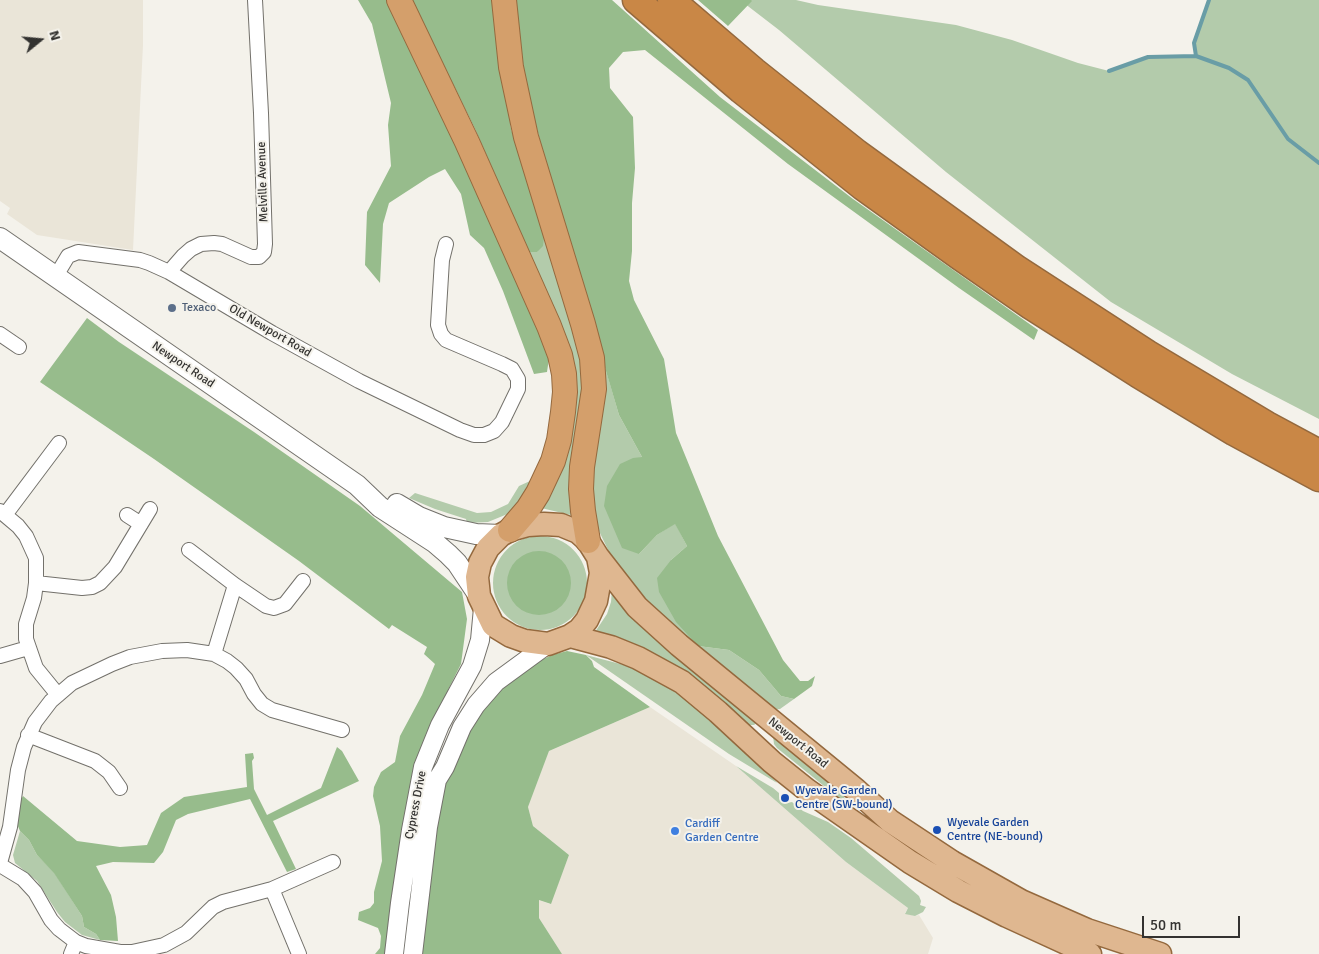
<!DOCTYPE html>
<html>
<head>
<meta charset="utf-8">
<style>
  body { margin:0 }
  #map { position:relative; width:1319px; height:954px; overflow:hidden; background:#f4f2eb; font-family:Signika,sans-serif }
  canvas { display:block }
  .north { position:absolute; left:15px; top:15px; width:50px; height:50px; -webkit-text-stroke:4px #f4f2eb; paint-order:stroke; rotate:73deg; font-size:14px; font-weight:700; line-height:20px; text-align:center; color:#333230 }
  .north::after { content:''; display:block; margin:auto; width:18px; height:22px; background:#333230; clip-path:polygon(50% 0,100% 100%,50% 72%,0 100%) }
  .scale { position:absolute; left:1142px; top:916px; width:98px; height:22px; box-sizing:border-box; border:2px solid #333230; border-top:0; padding-left:6px; font-size:15px; line-height:18px; white-space:nowrap; color:#333230; -webkit-text-stroke:4px #f4f2eb; paint-order:stroke }
</style>
</head>
<body>
<div id="map">
<canvas width="1319" height="954"></canvas>
<div class="north">N</div>
<div class="scale">50 m</div>
</div>
<script>
const ctx = document.querySelector('canvas').getContext('2d');
ctx.lineJoin = 'round';
function fill(path, color) {
  ctx.fillStyle = color;
  ctx.fill(path, 'evenodd');
}
function poly(rows) {
  const path = new Path2D();
  for (const r of rows) {
    if (r.length === 3) {
      path.moveTo(r[0] + r[2], r[1]);
      path.arc(r[0], r[1], r[2], 0, 2 * Math.PI);
      continue;
    }
    path.moveTo(r[0], r[1]);
    for (let i = 2; i < r.length; i += 2) path.lineTo(r[i], r[i + 1]);
  }
  return path;
}
function stroke(path, color, width, dash) {
  ctx.strokeStyle = color;
  ctx.lineWidth = width;
  ctx.lineCap = dash ? 'butt' : 'round';
  ctx.setLineDash(dash || []);
  ctx.stroke(path);
}
function drawText(font, color, halo, rows, align = 'center') {
  ctx.font = font + ' Signika,sans-serif';
  ctx.lineWidth = 4;
  ctx.setLineDash([]);
  ctx.textBaseline = 'middle';
  ctx.strokeStyle = halo;
  ctx.fillStyle = color;
  for (const [text, x, y, turn = 0] of rows) {
    ctx.save();
    ctx.translate(x, y);
    ctx.rotate((+turn || 0) * Math.PI / 180);
    ctx.textAlign = isNaN(turn) ? turn : align;
    if (halo) ctx.strokeText(text, 0, 0);
    ctx.fillText(text, 0, 0);
    ctx.restore();
  }
}
const built = poly([
  [0,0,143,0,143,45,133,250,37,235,7,214,10,208,0,201],
  [650,707,736,766,846,862,908,908,905,913,915,916,919,915,933,938,928,954,562,954,539,918,539,900,550,904,569,855,533,826,528,807,549,751]
]);
const green = poly([
  [740,0,796,0,818,5,956,25,1012,40,1078,63,1109,71,1148,57,1196,56,1194,43,1209,0,1319,0,1319,419,1232,374,1111,302,946,172,779,30],
  [545,229,583,354,584,400,569,487,571,515,541,508,567,442,529,252,537,252],
  [601,353,619,415,642,457,639,554,657,535,675,523,687,546,671,560,698,646,729,650,759,670,781,696,794,699,780,709,770,710,661,621,610,554,599,531,592,501],
  [538,467,526,496,510,513,488,522,467,523,466,519,435,509,409,498,415,493,477,513,491,512,508,504,519,486,530,481],
  [540,583,47],
  [612,589,759,721,754,725,748,725,595,632,607,614,611,602],
  [586,655,628,666,671,687,753,754,777,783,729,754],
  [773,736,847,792,844,795,846,807,841,805,824,786,777,748,774,744],
  [736,766,773,788,779,793,779,797,787,803,792,802,803,811,828,822,851,838,919,896,921,901,920,905,926,907,923,912,915,916,905,914,908,908,846,862],
  [20,831,29,840,37,855,54,872,82,916,84,927,96,934,100,940,82,935,65,922,57,912,37,881,15,863,13,855]
]);
const forest = poly([
  [358,0,390,0,550,352,547,372,534,374,503,291,484,248,470,235,461,194,445,169,429,177,389,203,383,224,380,283,365,265,367,212,391,166,388,125,391,103,372,24],
  [412,0,495,0,511,129,545,229,543,246,537,252,529,252,475,129],
  [516,0,612,0,720,97,853,199,1038,330,1034,340,959,288,788,164,645,50,623,52,609,68,610,88,633,117,635,168,632,203,632,251,629,281,634,300,664,359,676,433,718,536,783,660,800,681,808,681,815,676,812,686,794,699,781,696,759,670,729,650,698,646,676,622,659,592,657,578,671,560,687,546,675,524,657,535,639,554,622,548,604,506,607,486,620,464,633,458,642,457,619,415,551,185,525,81],
  [698,0,751,0,752,1,728,26],
  [87,318,119,342,254,432,360,506,462,592,467,619,461,664,449,688,391,954,375,954,380,948,381,936,378,928,358,920,359,912,370,908,374,903,374,892,382,861,380,826,373,796,374,787,381,772,395,762,400,736,422,695,435,664,424,654,427,647,392,625,389,629,299,561,154,459,40,382],
  [539,583,32],
  [567,651,586,655,592,661,594,667,650,707,549,751,528,807,533,826,569,855,551,904,539,900,539,918,562,954,422,954,426,889,442,786,467,728,492,694,537,662,552,655],
  [337,747,342,751,359,781,273,821,296,869,287,872,250,799,188,814,176,820,163,852,154,863,113,862,96,866,111,895,116,917,118,941,100,940,96,934,84,927,82,916,54,873,37,855,29,840,20,831,14,817,17,807,23,796,77,841,120,847,147,845,161,813,184,797,247,787,245,754,253,753,254,758,252,761,254,789,267,815,321,788]
]);
const stream = poly([
  [1196,56,1194,43,1209,0],
  [1109,71,1148,57,1196,56,1229,68,1248,80,1288,139,1319,163]
]);
const minor = poly([
  [169,272,183,256,191,249,201,244,214,243,222,244,251,257,259,257,264,252,265,244,261,113,255,0],
  [56,276,68,256,78,252,140,260,149,263,169,272,272,333,359,381,460,430,474,435,484,435,494,431,502,422,518,389,518,379,512,369,502,364,446,340,441,334,438,325,442,260,446,244],
  [0,334,19,347],
  [0,511,18,526,26,536,36,558,36,583,34,598,26,624,26,639,36,668,58,695],
  [5,515,59,443],
  [127,515,141,524],
  [189,550,235,585,266,606,274,608,285,604,303,581],
  [36,583,82,588,92,587,100,583,115,567,150,509],
  [214,654,235,585],
  [0,656,28,648],
  [28,735,95,761,109,772,120,788],
  [0,863,10,827,18,770,24,747,35,722,51,701,72,683,112,664,130,657,162,651,187,650,214,654,227,661,236,668,246,679,254,694,262,704,272,710,342,730],
  [0,865,23,879,35,892,51,920,59,929,76,942,86,946,120,952,132,952,164,945,186,933,213,907,223,902,272,889,333,862],
  [272,889,299,954],
  [71,954,76,942]
]);
const tertiary = poly([
  [394,954,400,903,411,830,423,767,440,725,472,666,480,640,483,608],
  [413,954,428,827,437,780,445,767,462,727,476,705,496,682,548,644]
]);
const secondary = poly([
  [0,238,357,485,380,507,434,542,448,554,457,563,479,596],
  [397,504,419,517,444,527,476,534,501,535]
]);
const primary = poly([
  [544,524,561,525,578,532,588,541,598,557,601,573,596,601,587,620,579,630,570,636,548,644,525,641,511,636,493,625,479,596,477,577,480,563,488,548,501,535,510,530,528,525,544,524],
  [598,557,637,607,679,645,856,790,890,821,952,862,1021,901,1087,930,1160,954],
  [570,636,611,647,638,658,682,682,718,712,772,762,807,790,910,862,958,891,1007,916,1090,954]
]);
const trunk = poly([
  [399,0,467,142,549,326,560,355,564,374,565,392,563,412,559,440,553,461,538,493,528,509,510,530],
  [504,0,511,67,526,137,583,324,592,358,594,389,582,467,581,489,583,511,588,541]
]);
const motorway = poly([
  [636,0,741,90,808,143,863,187,959,256,1031,306,1138,374,1234,432,1319,478],
  [671,0,754,71,857,153,1017,269,1148,354,1267,425,1319,453]
]);
const markers = [
  [172,308,5,"#5c6f8a"],
  [785,798,5,"#1a4fb4"],
  [937,830,5,"#1a4fb4"],
  [675,831,5,"#3f7fe0"]
];
const streetNames = [
  ["Melville Avenue",263,182,-92],
  ["Old Newport Road",270,331,30],
  ["Newport Road",183,365,34],
  ["Newport Road",798,743,39],
  ["Cypress Drive",416,805,-79]
];
const serviceNames = [
  ["Texaco",182,308]
];
const transitNames = [
  ["Wyevale Garden",795,791],
  ["Centre (SW-bound)",795,805],
  ["Wyevale Garden",947,823],
  ["Centre (NE-bound)",947,837]
];
const shopNames = [
  ["Cardiff",685,824],
  ["Garden Centre",685,838]
];
fill(built, '#eae5d8');
fill(green, '#b3cbab');
fill(forest, '#97bc8c');
stroke(stream, '#699da6', 4);
stroke(minor, '#73716b', 16);
stroke(tertiary, '#73716b', 20);
stroke(secondary, '#73716b', 22);
stroke(primary, '#94693e', 25);
stroke(trunk, '#94693e', 26);
stroke(motorway, '#94693e', 29);
stroke(minor, '#fff', 14);
stroke(tertiary, '#fff', 18);
stroke(secondary, '#fff', 20);
stroke(primary, '#dfb790', 22);
stroke(trunk, '#d49f6b', 24);
stroke(motorway, '#c98746', 26);
for (const [x, y, r, color] of markers) {
  const dot = new Path2D();
  dot.arc(x, y, r, 0, 2 * Math.PI);
  ctx.fillStyle = color;
  ctx.fill(dot);
  stroke(dot, '#f4f2eb', 2);
}
drawText('12px', '#333230', '#f4f2eb', streetNames);
drawText('12px', '#4e5e75', '#f4f2eb', serviceNames, 'left');
drawText('12px', '#164399', '#f4f2eb', transitNames, 'left');
drawText('12px', '#366cbe', '#f4f2eb', shopNames, 'left');
</script>
</body>
</html>
